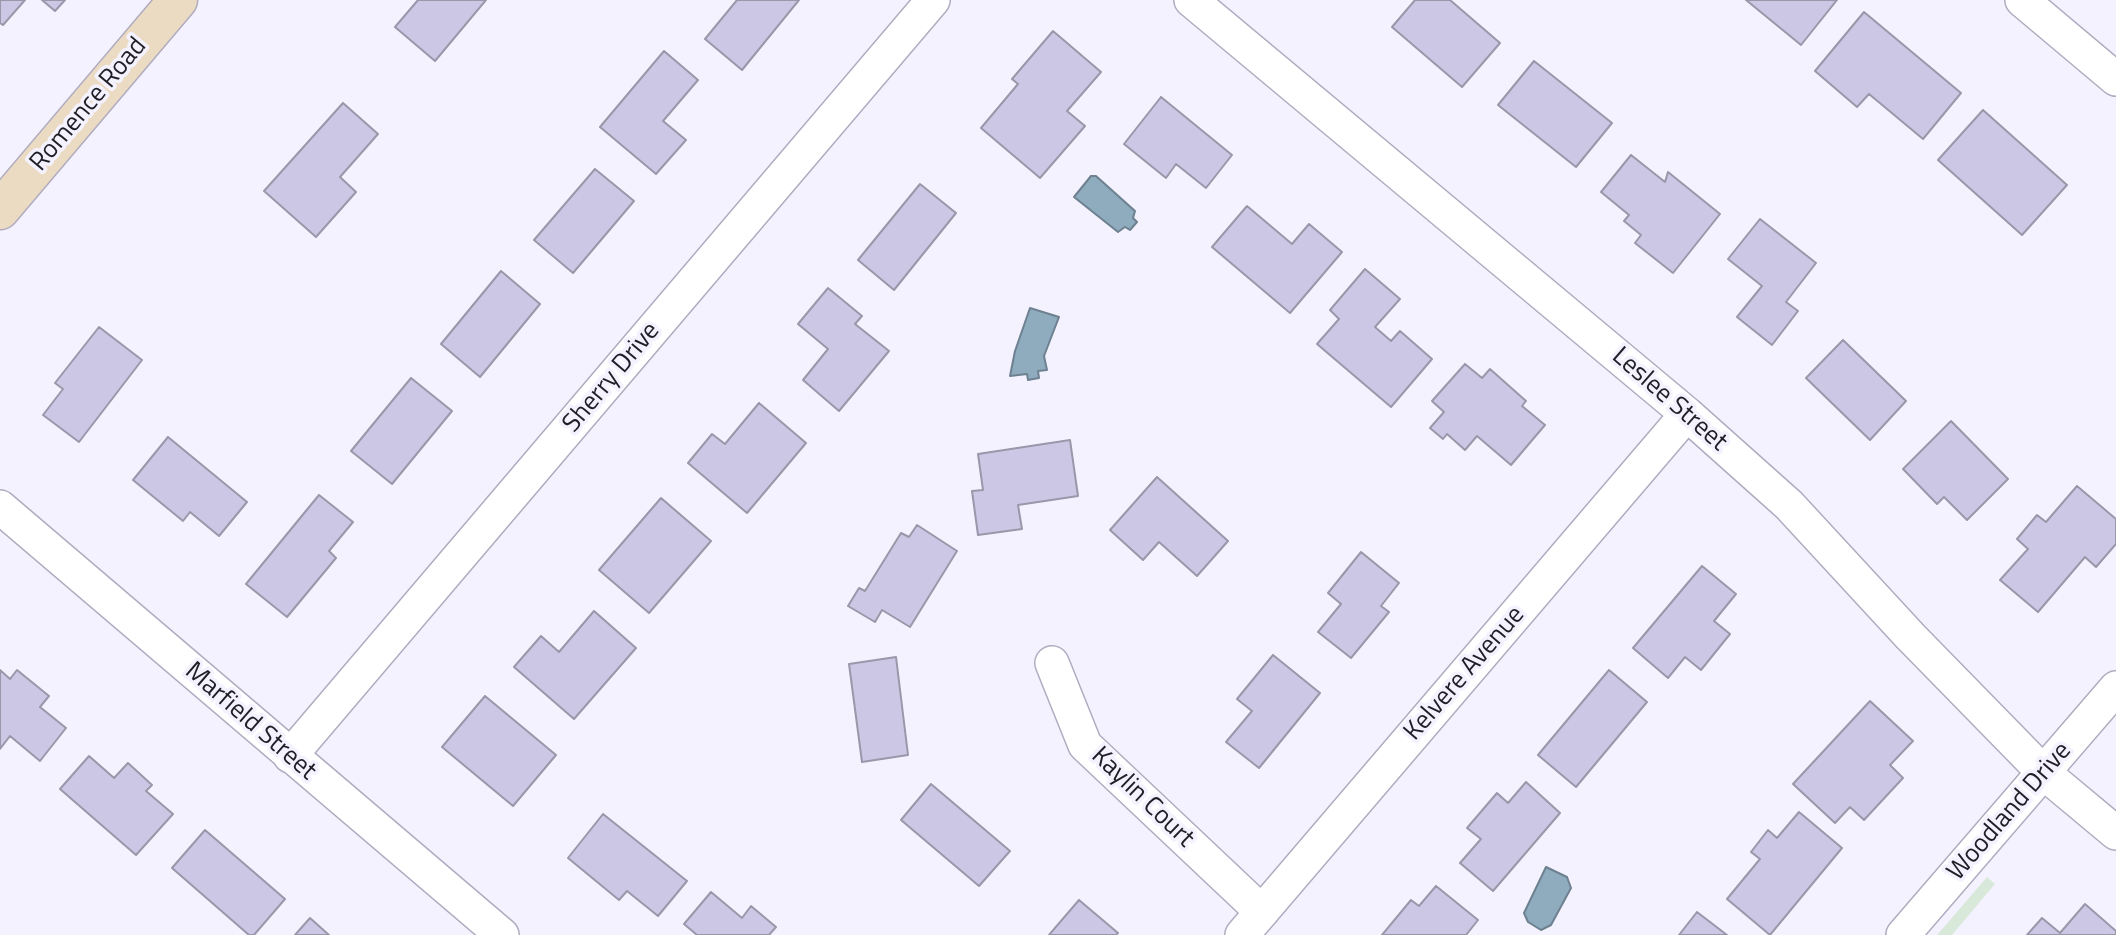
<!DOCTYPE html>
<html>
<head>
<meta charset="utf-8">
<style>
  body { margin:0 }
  canvas { display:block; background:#f5f2ff }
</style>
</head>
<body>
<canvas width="2116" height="935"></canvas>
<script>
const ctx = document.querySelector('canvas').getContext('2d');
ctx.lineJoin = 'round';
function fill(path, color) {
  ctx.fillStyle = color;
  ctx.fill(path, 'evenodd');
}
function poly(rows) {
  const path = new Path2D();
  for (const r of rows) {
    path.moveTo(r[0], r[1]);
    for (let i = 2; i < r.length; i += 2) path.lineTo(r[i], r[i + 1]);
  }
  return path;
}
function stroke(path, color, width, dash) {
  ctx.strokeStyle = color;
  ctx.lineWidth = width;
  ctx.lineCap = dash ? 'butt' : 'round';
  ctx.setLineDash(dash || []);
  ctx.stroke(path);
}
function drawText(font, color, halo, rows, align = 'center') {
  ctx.font = font + ' "Titillium Web",sans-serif';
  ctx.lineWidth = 7;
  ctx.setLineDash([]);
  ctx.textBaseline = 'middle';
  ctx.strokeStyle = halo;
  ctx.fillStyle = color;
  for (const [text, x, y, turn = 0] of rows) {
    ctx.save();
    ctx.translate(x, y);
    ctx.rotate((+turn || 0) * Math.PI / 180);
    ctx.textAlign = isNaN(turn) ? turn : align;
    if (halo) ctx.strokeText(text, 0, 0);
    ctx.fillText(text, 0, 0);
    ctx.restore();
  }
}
const green = poly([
  [1987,877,1995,884,1952,935,1937,935]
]);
const water = poly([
  [1091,176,1096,176,1135,211,1133,218,1137,222,1130,230,1125,227,1118,232,1074,197,1091,176],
  [1030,308,1059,317,1044,356,1047,370,1038,371,1039,378,1028,380,1027,374,1010,376,1015,351,1030,308],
  [1546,867,1567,877,1571,888,1551,925,1541,930,1528,922,1524,913,1546,867]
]);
const building = poly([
  [0,0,25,0,3,25,0,23,0,0],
  [42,0,65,0,55,11,42,0],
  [418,0,486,0,435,61,395,27,418,0],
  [737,0,799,0,742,70,705,39,737,0],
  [1415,0,1450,0,1500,43,1462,87,1392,27,1415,0],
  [1746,0,1837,0,1801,45,1746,0],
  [1864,12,1961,93,1923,139,1869,94,1857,107,1815,71,1864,12],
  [1053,31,1101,72,1067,111,1085,126,1040,178,981,128,1018,84,1012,79,1053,31],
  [664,51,698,80,663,121,686,140,656,174,600,127,664,51],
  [1534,61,1612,123,1576,167,1498,105,1534,61],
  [1161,97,1232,155,1206,188,1176,164,1166,178,1124,144,1161,97],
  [343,103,378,134,340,177,356,192,316,237,264,191,343,103],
  [1983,110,2067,185,2022,235,1938,160,1983,110],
  [1631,155,1665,182,1668,172,1720,214,1673,273,1635,243,1641,235,1624,221,1629,215,1601,192,1631,155],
  [595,169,634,201,573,273,534,240,595,169],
  [920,184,956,213,894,290,858,260,920,184],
  [1247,206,1292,244,1309,224,1342,252,1290,313,1212,247,1247,206],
  [1760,219,1816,263,1786,302,1798,311,1772,345,1737,317,1762,286,1728,259,1760,219],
  [1365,269,1400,299,1375,327,1391,341,1400,331,1432,359,1391,407,1317,344,1339,319,1330,310,1365,269],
  [501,271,540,304,480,377,441,344,501,271],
  [828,288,862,316,855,324,889,351,839,411,803,380,828,349,798,324,828,288],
  [99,327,142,360,79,442,43,415,63,389,55,383,99,327],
  [1843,340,1906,401,1870,440,1806,378,1843,340],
  [1465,364,1482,378,1490,369,1526,401,1522,406,1545,425,1511,465,1477,436,1465,450,1447,434,1443,439,1430,428,1444,412,1432,401,1465,364],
  [411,378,452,411,392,484,351,451,411,378],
  [759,403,806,443,747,513,688,463,712,434,725,444,759,403],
  [1951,421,2008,479,1967,520,1944,497,1937,504,1903,469,1951,421],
  [168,437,247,502,219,536,190,512,183,521,133,480,168,437],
  [1070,440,1078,496,1018,505,1022,529,978,535,972,491,983,490,978,454,1070,440],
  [1157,477,1228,541,1197,576,1159,542,1143,560,1110,530,1157,477],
  [2077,486,2116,519,2116,544,2096,567,2085,557,2038,612,2000,580,2028,549,2017,539,2037,515,2046,522,2077,486],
  [319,495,353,522,329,551,336,558,287,617,246,584,319,495],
  [661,498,711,541,649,613,599,570,661,498],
  [917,525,957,551,910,627,882,610,875,622,848,606,859,588,865,591,901,533,909,537,917,525],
  [1361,552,1399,583,1381,606,1389,612,1351,658,1318,632,1341,604,1328,593,1361,552],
  [1702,566,1736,594,1714,621,1730,634,1701,670,1685,657,1668,678,1633,648,1702,566],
  [594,611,636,648,574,719,514,667,541,636,559,652,594,611],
  [1273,655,1320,693,1259,768,1226,742,1252,711,1237,699,1273,655],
  [896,657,908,755,862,762,849,664,896,657],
  [0,670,10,679,17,670,49,696,40,707,66,728,40,761,10,736,0,749,0,670],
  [1609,670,1647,702,1576,787,1538,755,1609,670],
  [485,696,556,755,513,806,442,747,485,696],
  [1870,701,1913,741,1890,765,1903,778,1864,820,1850,807,1835,823,1793,784,1870,701],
  [89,756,114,778,128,763,152,785,146,791,173,814,136,855,60,789,89,756],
  [1526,782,1560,813,1493,891,1460,863,1481,839,1467,828,1497,793,1508,803,1526,782],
  [931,784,1010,851,979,886,901,820,931,784],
  [1799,812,1842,848,1770,935,1727,899,1760,859,1751,852,1768,830,1777,838,1799,812],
  [603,814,687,881,658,916,627,891,619,900,568,858,603,814],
  [205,830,285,899,254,935,249,935,172,868,205,830],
  [1436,886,1478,920,1466,935,1382,935,1411,900,1419,906,1436,886],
  [711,892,742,918,751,906,776,927,769,935,697,935,684,924,711,892],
  [1079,900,1118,933,1116,935,1049,935,1079,900],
  [2085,904,2116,931,2116,935,2027,935,2042,918,2060,933,2085,904],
  [1697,912,1727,935,1679,935,1697,912],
  [310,918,329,935,295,935,310,918]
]);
const street = poly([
  [1191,0,1687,414,1789,505,1910,636,2044,773,2116,833],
  [2022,0,2116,79],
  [0,507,502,935],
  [1052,663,1085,745,1262,912],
  [290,756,933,0],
  [1242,935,1687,414],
  [1903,935,2116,688]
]);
const secondary = poly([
  [0,210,178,0]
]);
const streetNames = [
  ["Romence Road",89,105,-50],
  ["Sherry Drive",612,378,-50],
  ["Leslee Street",1669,400,41],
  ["Kelvere Avenue",1465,674,-49],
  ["Marfield Street",250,722,41],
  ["Kaylin Court",1142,798,44],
  ["Woodland Drive",2010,812,-49]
];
fill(green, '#d8e9d9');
fill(water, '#8fabbe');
stroke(water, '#6d8190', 2);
fill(building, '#ccc7e4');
stroke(building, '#9b97aa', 2);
stroke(street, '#b0acc0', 36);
stroke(secondary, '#b0acc0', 41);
stroke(street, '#fff', 33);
stroke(secondary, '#ecdbc3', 38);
drawText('26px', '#1f1e25', '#f5f2ff', streetNames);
</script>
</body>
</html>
